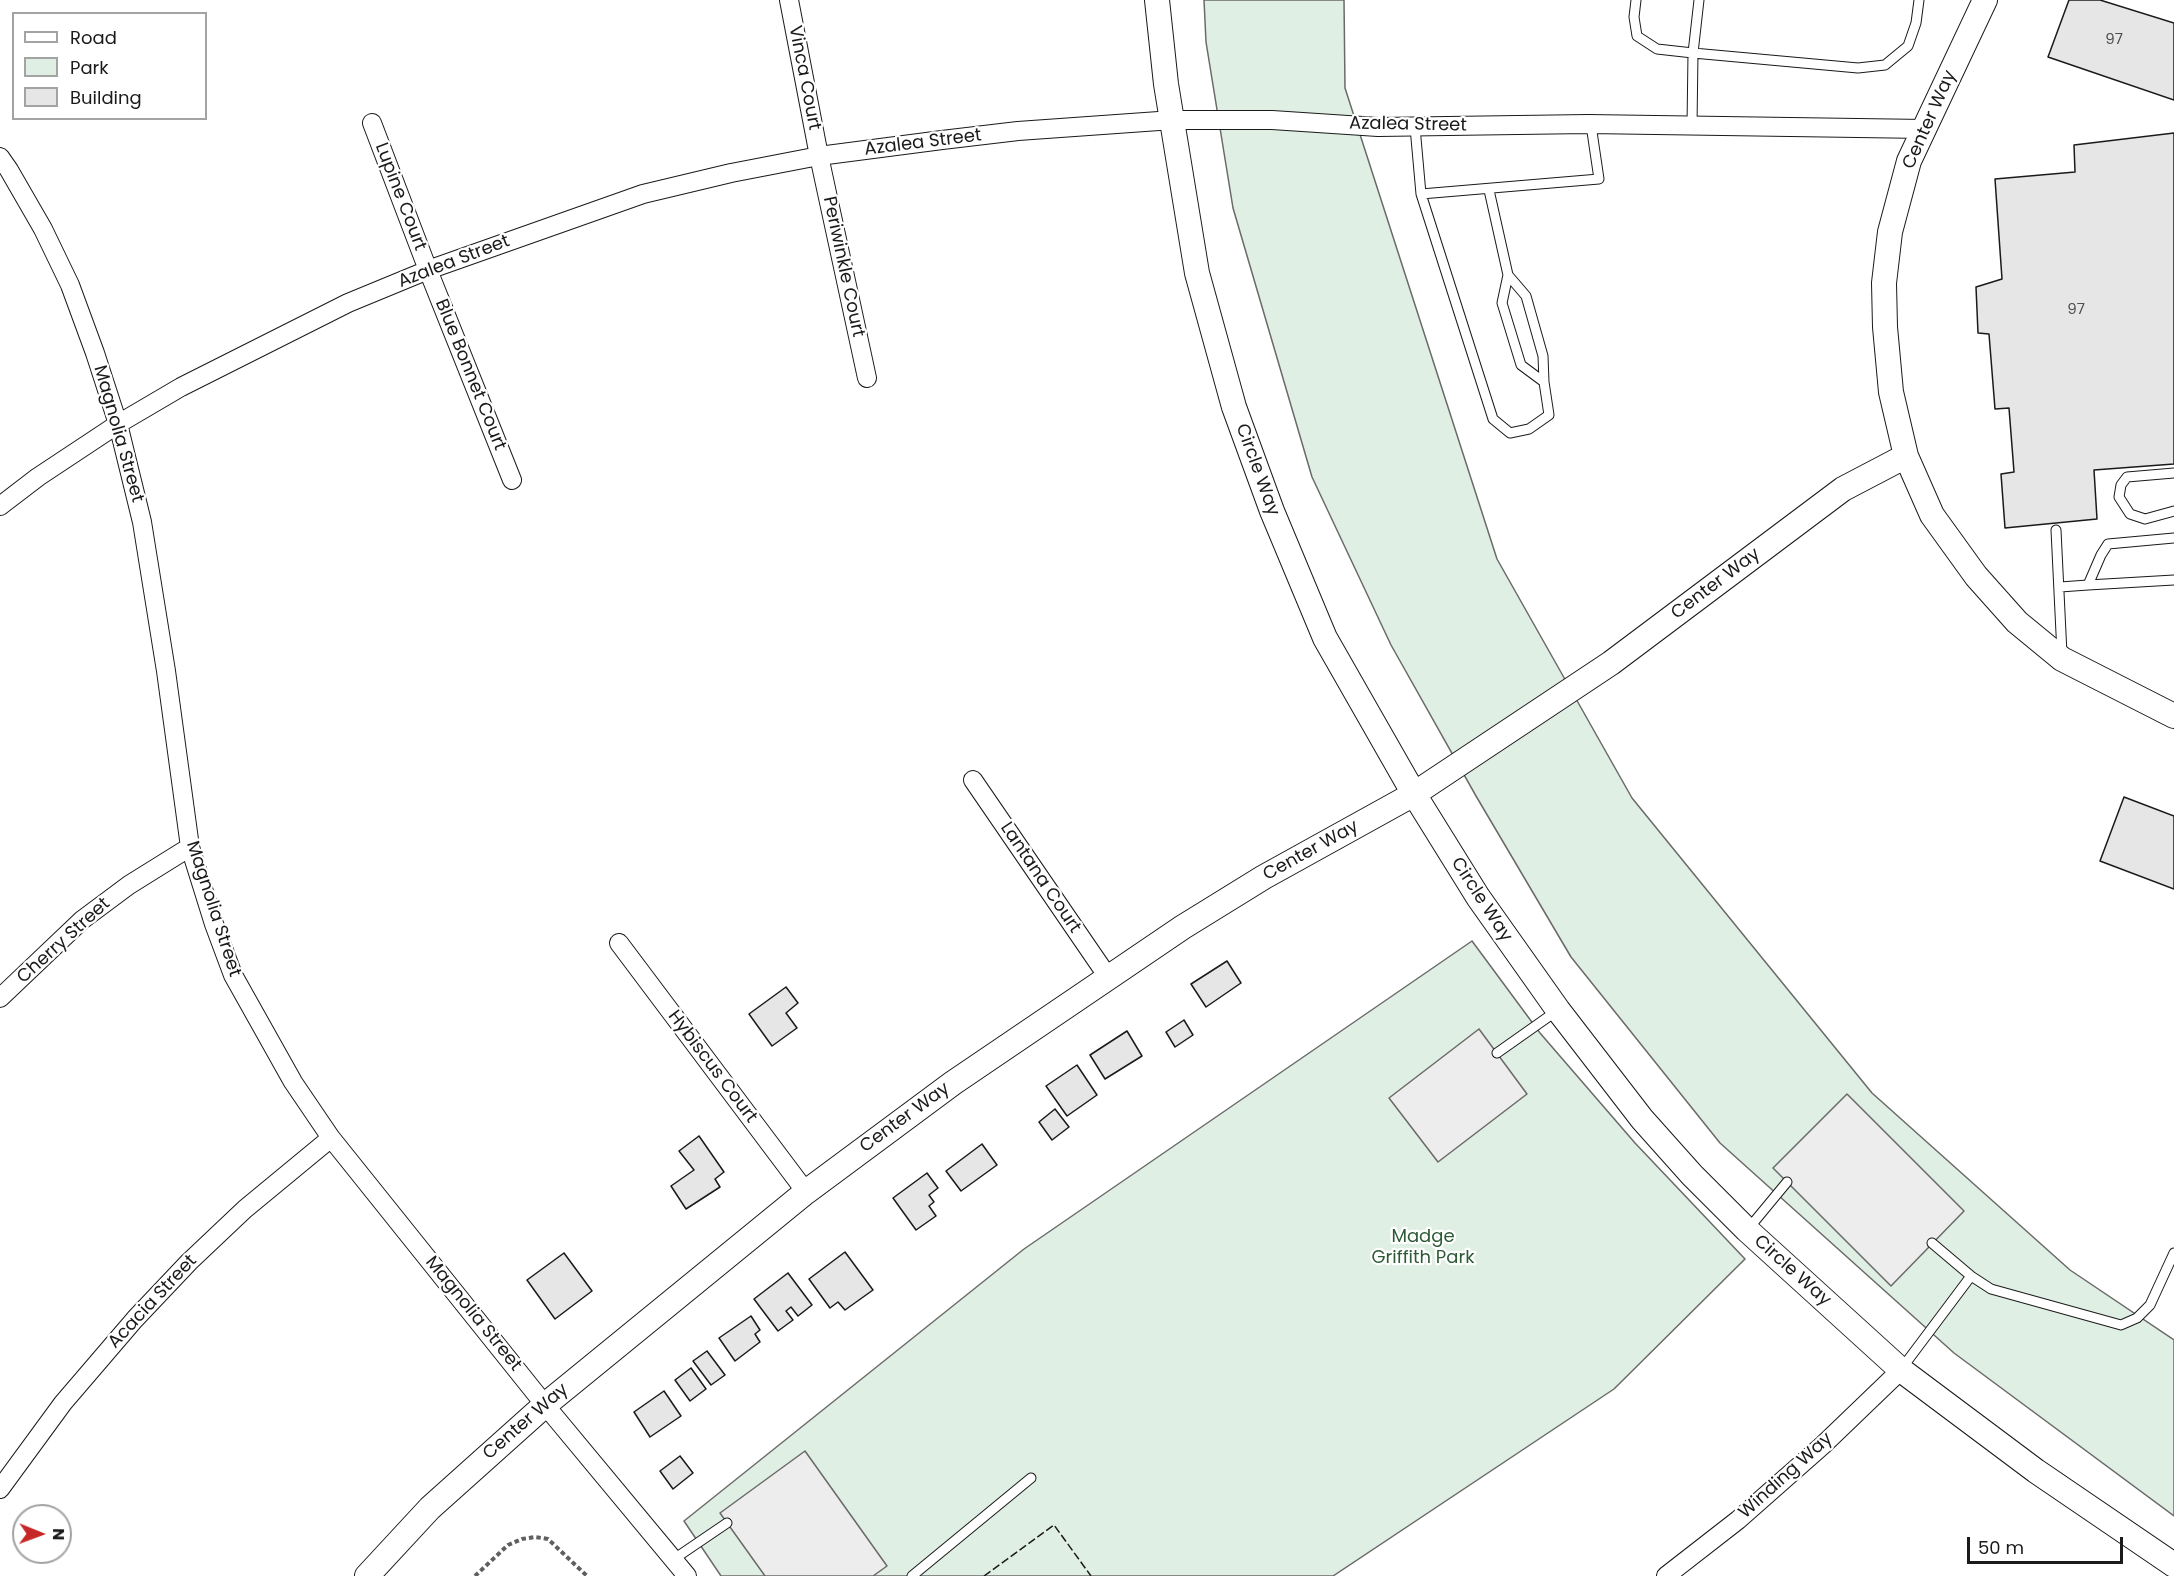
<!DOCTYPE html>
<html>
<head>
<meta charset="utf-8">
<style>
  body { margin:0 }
  #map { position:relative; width:2174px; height:1576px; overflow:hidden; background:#fff; font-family:Poppins,sans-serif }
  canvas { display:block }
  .legend { position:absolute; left:12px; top:12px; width:195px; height:108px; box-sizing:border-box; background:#fff; border:2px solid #a3a3a3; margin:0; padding:8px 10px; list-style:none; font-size:18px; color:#1a1a1a }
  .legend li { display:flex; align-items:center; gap:12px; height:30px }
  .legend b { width:30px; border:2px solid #a3a3a3 }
  .north { position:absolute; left:12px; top:1504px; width:60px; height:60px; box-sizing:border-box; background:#fff; border:2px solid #a3a3a3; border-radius:50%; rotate:91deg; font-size:16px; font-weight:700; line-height:24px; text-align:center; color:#1a1a1a }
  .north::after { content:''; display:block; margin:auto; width:21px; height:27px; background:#c62828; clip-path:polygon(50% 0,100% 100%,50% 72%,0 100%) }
  .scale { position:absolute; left:1967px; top:1537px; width:156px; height:27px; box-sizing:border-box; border:3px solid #1a1a1a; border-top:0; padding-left:8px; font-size:18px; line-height:21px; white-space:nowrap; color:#1a1a1a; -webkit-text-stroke:4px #fff; paint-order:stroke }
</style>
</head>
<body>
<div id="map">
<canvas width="2174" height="1576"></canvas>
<ul class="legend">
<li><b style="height:8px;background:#fff"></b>Road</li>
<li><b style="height:16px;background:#e0efe3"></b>Park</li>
<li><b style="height:16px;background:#e6e6e6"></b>Building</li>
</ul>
<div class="north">N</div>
<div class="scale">50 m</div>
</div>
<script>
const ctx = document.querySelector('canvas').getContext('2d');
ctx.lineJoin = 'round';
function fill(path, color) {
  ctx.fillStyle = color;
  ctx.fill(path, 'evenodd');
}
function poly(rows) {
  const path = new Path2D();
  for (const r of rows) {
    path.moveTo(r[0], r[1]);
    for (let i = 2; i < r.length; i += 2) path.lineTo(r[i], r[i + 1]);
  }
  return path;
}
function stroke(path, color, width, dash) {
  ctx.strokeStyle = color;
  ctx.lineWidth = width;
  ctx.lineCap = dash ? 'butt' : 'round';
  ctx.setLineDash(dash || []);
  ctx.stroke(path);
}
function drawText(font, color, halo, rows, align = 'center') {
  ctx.font = font + ' Poppins,sans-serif';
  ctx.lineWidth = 4.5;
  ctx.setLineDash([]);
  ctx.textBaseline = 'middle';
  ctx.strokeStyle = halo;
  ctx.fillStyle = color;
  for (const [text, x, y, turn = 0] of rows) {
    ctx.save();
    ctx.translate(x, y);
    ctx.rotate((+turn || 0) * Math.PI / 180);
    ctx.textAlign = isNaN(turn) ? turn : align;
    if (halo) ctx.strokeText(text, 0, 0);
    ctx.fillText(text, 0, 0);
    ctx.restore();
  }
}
const green = poly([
  [1204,0,1344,0,1345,88,1497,559,1632,798,1872,1093,2070,1270,2174,1340,2174,1516,1954,1353,1720,1143,1571,957,1476,796,1391,645,1312,477,1233,208,1206,42,1204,0],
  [1472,941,1540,1033,1635,1143,1745,1259,1614,1389,1333,1576,721,1576,684,1521,1024,1249,1472,941]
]);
const parking = poly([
  [1479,1029,1527,1094,1438,1162,1389,1098,1479,1029],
  [1847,1094,1964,1211,1891,1286,1773,1168,1847,1094],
  [805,1451,887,1566,873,1576,765,1576,720,1513,805,1451]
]);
const building = poly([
  [2069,0,2100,0,2174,23,2174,100,2048,57,2069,0],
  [2174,133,2174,464,2094,470,2097,519,2005,528,2001,474,2014,472,2009,408,1995,409,1989,334,1978,333,1976,287,2002,279,1995,179,2075,172,2074,145,2174,133],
  [2124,797,2174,816,2174,889,2100,861,2124,797],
  [1227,961,1241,983,1206,1007,1191,984,1227,961],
  [786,987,798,1003,786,1013,797,1028,772,1046,749,1014,786,987],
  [1184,1020,1193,1035,1175,1047,1166,1032,1184,1020],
  [1127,1031,1142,1056,1105,1079,1090,1055,1127,1031],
  [1077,1065,1097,1095,1067,1116,1046,1086,1077,1065],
  [1055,1109,1069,1127,1052,1140,1039,1122,1055,1109],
  [699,1136,724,1172,715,1179,720,1187,686,1209,671,1186,694,1170,679,1151,699,1136],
  [982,1144,997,1165,961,1191,946,1171,982,1144],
  [927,1173,938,1188,929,1195,934,1202,929,1206,936,1216,916,1230,893,1198,927,1173],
  [845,1252,873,1290,845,1310,838,1302,830,1308,809,1279,845,1252],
  [564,1253,592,1291,555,1319,527,1280,564,1253],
  [788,1273,812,1305,798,1316,791,1307,786,1311,793,1320,778,1331,754,1299,788,1273],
  [751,1316,760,1330,755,1334,760,1342,735,1361,719,1338,751,1316],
  [707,1351,725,1375,711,1385,693,1361,707,1351],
  [691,1368,706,1389,690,1401,675,1380,691,1368],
  [664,1391,681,1416,650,1437,634,1412,664,1391],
  [680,1456,693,1473,673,1489,660,1471,680,1456]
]);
const path = poly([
  [475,1576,508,1545,522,1539,535,1537,548,1539,587,1576]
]);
const service = poly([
  [1636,0,1634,17,1637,36,1657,49,1693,53,1692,126],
  [1699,0,1693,53,1858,68,1885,65,1908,46,1916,23,1919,0],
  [1415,127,1421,194],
  [1489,190,1508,275,1502,303,1521,365,1544,382],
  [1508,275,1526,296,1543,356,1544,382,1549,415,1529,429,1510,433,1493,419,1421,194,1599,179,1591,125],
  [2174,473,2127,477,2121,485,2119,497,2130,514,2145,519,2174,511],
  [2056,530,2062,654],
  [2088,585,2174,580],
  [2060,587,2088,585,2101,555,2108,544,2174,538],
  [1497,1053,1558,1010],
  [1749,1228,1787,1182],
  [1971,1276,1991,1289,2121,1325,2137,1318,2150,1305,2174,1253],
  [1902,1368,1971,1276,1932,1243],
  [674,1559,727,1523],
  [912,1576,1031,1478]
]);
const minor = poly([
  [789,0,819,156,867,378],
  [372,123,428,270,512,480],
  [0,157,9,170,43,229,70,285,95,353,118,424,142,522,166,671,190,847,214,924,233,975,293,1082,331,1138,545,1405,687,1576],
  [0,506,38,477,118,424,181,387,348,303,428,270,643,194,731,173,819,156,942,140,1018,131,1173,120,1272,120,1378,127,1588,124,1925,129],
  [973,780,1108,977],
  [619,943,806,1192],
  [0,998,82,920,129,885,190,847],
  [0,1489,63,1403,135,1319,189,1262,245,1209,331,1138],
  [1666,1576,1738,1520,1823,1445,1901,1370]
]);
const tertiary = poly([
  [1157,0,1166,84,1197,273,1234,407,1272,511,1325,638,1414,794,1478,897,1558,1010,1642,1119,1692,1175,1747,1230,1901,1370,2036,1471,2174,1565],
  [1985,0,1909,161,1890,232,1884,283,1885,327,1891,392,1906,456,1932,515,1976,576,2017,622,2062,659,2174,716],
  [367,1576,430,1508,545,1405,806,1192,953,1083,1183,927,1264,877,1414,794,1611,663,1843,489,1906,456]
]);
const fence = poly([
  [984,1576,1054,1525,1091,1576]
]);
const numberNames = [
  ["97",2114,40],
  ["97",2076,310]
];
const streetNames = [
  ["Vinca Court",804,78,79],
  ["Center Way",1930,120,-66],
  ["Azalea Street",1408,125,1],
  ["Azalea Street",923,143,-7],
  ["Lupine Court",400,197,69],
  ["Azalea Street",454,262,-21],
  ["Periwinkle Court",843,267,78],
  ["Blue Bonnet Court",470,375,68],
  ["Magnolia Street",118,434,74],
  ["Circle Way",1257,470,70],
  ["Center Way",1716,584,-37],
  ["Center Way",1311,851,-29],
  ["Lantana Court",1040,878,56],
  ["Circle Way",1481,900,57],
  ["Magnolia Street",213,909,72],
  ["Cherry Street",64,941,-42],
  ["Hybiscus Court",712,1067,53],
  ["Center Way",905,1118,-36],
  ["Circle Way",1792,1271,42],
  ["Acacia Street",153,1302,-47],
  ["Magnolia Street",473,1314,51],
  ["Center Way",526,1422,-41],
  ["Winding Way",1786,1476,-42]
];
const parkNames = [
  ["Madge",1423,1237],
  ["Griffith Park",1423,1258]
];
fill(green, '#e0efe3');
stroke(green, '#6a6a6a', 1.5);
fill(parking, '#ededed');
stroke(parking, '#6a6a6a', 1.5);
fill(building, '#e6e6e6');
stroke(building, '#1a1a1a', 1.5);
stroke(service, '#1a1a1a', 11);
stroke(minor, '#1a1a1a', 20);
stroke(tertiary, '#1a1a1a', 26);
stroke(path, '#5f5f5f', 4, [4.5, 3]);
stroke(service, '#fff', 9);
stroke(minor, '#fff', 18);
stroke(tertiary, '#fff', 24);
stroke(fence, '#1a1a1a', 1.5, [8, 3]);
drawText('15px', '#4d4d4d', null, numberNames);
drawText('18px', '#1a1a1a', '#fff', streetNames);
drawText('18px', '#2b5a34', '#fff', parkNames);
</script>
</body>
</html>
